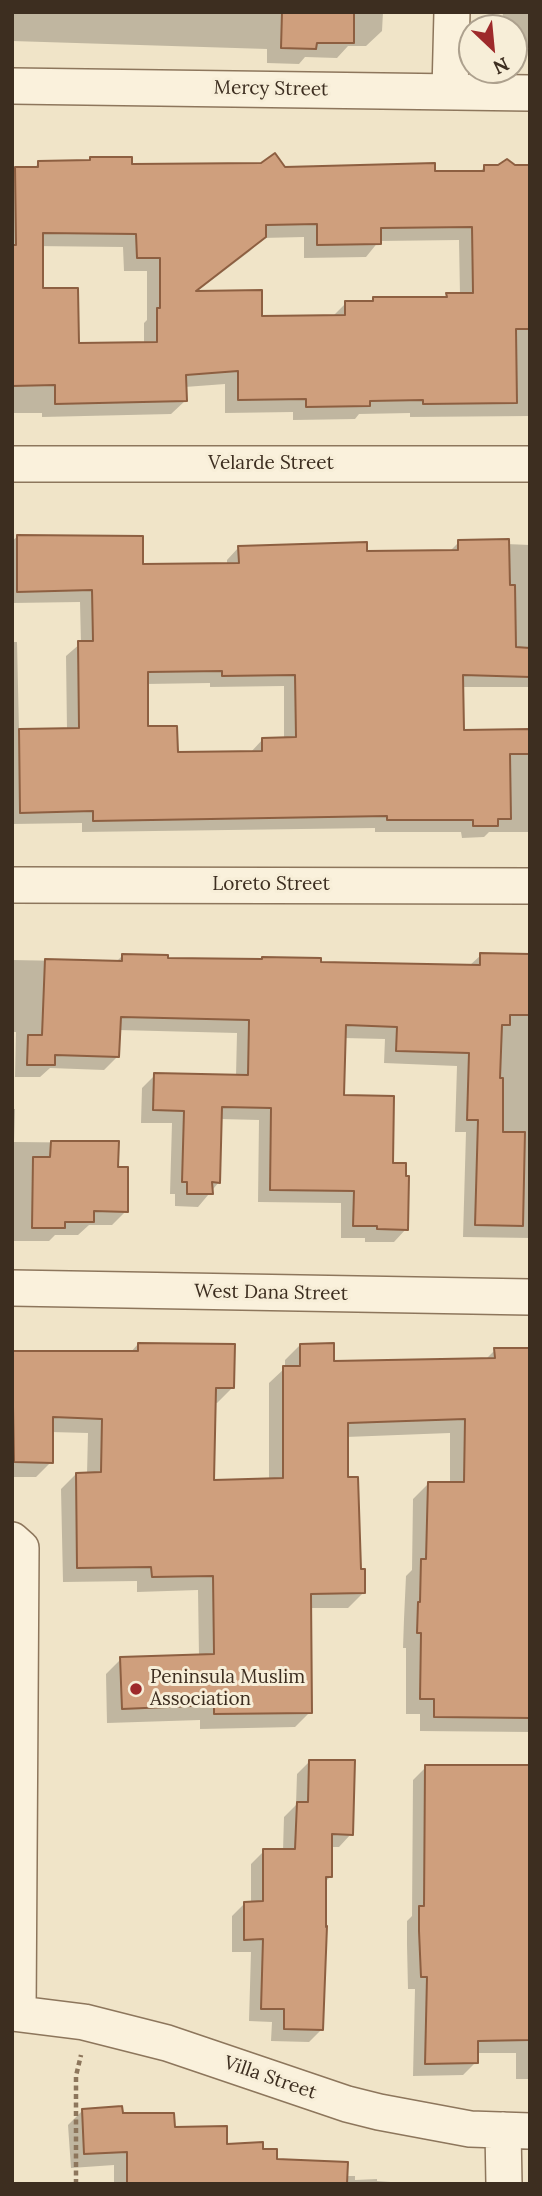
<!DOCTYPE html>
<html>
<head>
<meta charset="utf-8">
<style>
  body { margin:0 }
  #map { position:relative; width:542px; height:2196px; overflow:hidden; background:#f0e4c8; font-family:Lora,serif }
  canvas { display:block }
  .frame { position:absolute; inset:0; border:14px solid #3d2e20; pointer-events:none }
  .north { position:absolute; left:458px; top:14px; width:70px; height:70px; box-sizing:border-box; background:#f7eed8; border:2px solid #ada18e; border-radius:50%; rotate:154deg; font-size:19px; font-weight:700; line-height:28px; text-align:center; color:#3d2e20 }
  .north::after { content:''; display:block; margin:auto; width:24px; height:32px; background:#9e2a2b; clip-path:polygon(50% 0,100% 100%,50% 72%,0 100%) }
</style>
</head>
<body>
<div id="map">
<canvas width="542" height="2196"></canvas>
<div class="frame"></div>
<div class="north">N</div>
</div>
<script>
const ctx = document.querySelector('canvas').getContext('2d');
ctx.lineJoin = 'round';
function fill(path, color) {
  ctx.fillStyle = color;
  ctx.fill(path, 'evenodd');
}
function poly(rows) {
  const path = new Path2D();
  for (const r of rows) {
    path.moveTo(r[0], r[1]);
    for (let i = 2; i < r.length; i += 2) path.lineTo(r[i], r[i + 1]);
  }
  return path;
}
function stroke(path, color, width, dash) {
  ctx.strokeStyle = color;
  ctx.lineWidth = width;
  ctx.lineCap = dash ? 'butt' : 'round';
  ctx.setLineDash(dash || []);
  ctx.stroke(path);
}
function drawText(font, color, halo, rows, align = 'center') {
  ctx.font = font + ' Lora,serif';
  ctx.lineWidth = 6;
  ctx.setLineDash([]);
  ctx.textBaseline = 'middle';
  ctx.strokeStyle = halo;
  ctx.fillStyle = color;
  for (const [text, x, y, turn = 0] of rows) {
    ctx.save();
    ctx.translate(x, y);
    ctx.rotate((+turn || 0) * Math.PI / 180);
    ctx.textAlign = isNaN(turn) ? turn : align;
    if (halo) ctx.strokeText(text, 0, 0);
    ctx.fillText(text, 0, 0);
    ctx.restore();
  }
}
const shadow = poly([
  [12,12,383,12,382,31,366,46,348,46,337,58,305,57,299,64,267,63,267,49,12,41],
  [503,12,530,12,530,49,514,49,514,28,502,28],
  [505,162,530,167,530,416,410,417,410,413,359,414,355,419,293,420,293,412,225,413,225,384,185,387,185,401,171,414,42,417,42,413,12,413,12,289,77,345,144,344,144,323,147,320,147,271,124,271,123,247,34,246,12,253,12,173,16,169,33,169,39,163,479,173,484,167,499,167],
  [304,237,304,258,366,257,379,241,459,240,460,295,447,295,443,299,374,299,370,302,346,303,332,317,260,318,195,293,250,251,262,238],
  [17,537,142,566,227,565,227,560,239,547,366,553,449,552,459,542,530,545,530,687,462,687,462,732,530,731,530,832,489,832,484,837,462,838,461,832,375,832,375,828,82,832,82,823,12,824,12,642,17,642,19,731,67,730,66,656,81,643,80,602,12,603,12,541],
  [210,683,210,687,284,686,284,739,263,739,250,753,176,754,146,728,146,684],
  [123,955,167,959,469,966,481,955,530,956,530,1238,463,1237,466,1132,455,1132,457,1066,384,1063,385,1039,344,1038,342,1097,391,1164,406,1229,394,1242,365,1242,365,1238,341,1238,341,1203,258,1202,259,1120,220,1119,219,1182,198,1207,175,1206,175,1194,170,1194,172,1123,141,1123,142,1088,155,1075,236,1076,237,1033,118,1030,117,1057,104,1070,50,1068,40,1077,15,1077,16,1032,12,1032,12,960,116,962],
  [12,1109,15,1109,14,1142,117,1143,116,1168,126,1211,112,1225,89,1225,78,1235,55,1235,49,1241,12,1241],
  [138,1344,232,1388,217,1403,214,1402,213,1481,269,1480,269,1383,285,1368,285,1360,300,1345,332,1362,485,1360,495,1350,530,1354,530,1732,420,1731,420,1714,406,1714,406,1648,403,1648,404,1619,406,1576,412,1570,413,1499,428,1484,450,1484,450,1433,346,1437,347,1479,363,1593,348,1608,309,1608,310,1712,295,1727,200,1729,200,1720,107,1723,106,1674,121,1659,199,1656,198,1590,137,1592,137,1581,63,1582,61,1489,76,1474,87,1474,88,1433,51,1432,51,1462,36,1477,12,1477,12,1351,130,1353],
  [310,1761,351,1834,339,1847,330,1847,330,1877,324,1883,322,2029,309,2042,271,2041,272,2022,249,2021,251,1952,232,1952,232,1916,245,1903,251,1903,251,1864,264,1851,283,1851,284,1817,296,1805,297,1774],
  [426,1767,530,1767,530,2079,516,2079,516,2053,476,2053,476,2062,463,2075,413,2076,415,1989,408,1989,407,1945,407,1921,412,1916,413,1780],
  [83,2110,121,2115,173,2129,225,2146,262,2151,276,2161,327,2176,355,2176,355,2180,377,2179,377,2181,418,2184,114,2184,114,2165,71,2168,68,2125]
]);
const building = poly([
  [282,12,354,12,354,43,317,43,316,49,281,48,282,12],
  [275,153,285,167,435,163,435,171,484,171,484,165,498,165,507,159,515,165,530,165,530,329,516,329,517,403,423,404,423,400,370,401,370,406,306,407,306,399,238,400,238,371,186,375,187,401,55,404,55,385,12,386,12,245,16,245,15,167,38,167,38,161,90,160,90,157,132,157,132,164,261,163,275,153],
  [317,224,317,245,381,244,381,228,472,227,473,293,446,293,447,297,373,297,373,301,345,301,345,315,262,316,262,290,196,291,266,237,266,225,317,224],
  [43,233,136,234,137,258,160,258,160,308,157,308,157,342,79,343,78,288,43,288,43,233],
  [17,535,143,536,143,564,239,563,238,546,367,542,367,551,458,550,458,540,509,539,510,585,515,585,516,647,530,648,530,677,463,675,464,730,530,729,530,754,510,754,511,819,498,819,498,826,473,826,473,820,387,820,387,816,93,821,93,811,20,813,19,729,79,728,78,641,93,641,92,590,17,592,17,535],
  [222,671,222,676,295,675,296,737,262,738,262,751,178,752,177,726,148,726,148,672,222,671],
  [480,953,530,954,530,1015,510,1015,510,1025,502,1025,500,1078,503,1078,503,1132,525,1132,523,1226,475,1225,478,1120,467,1120,469,1053,396,1051,397,1027,346,1025,344,1095,394,1096,393,1163,406,1163,406,1176,409,1176,408,1230,377,1229,377,1226,353,1226,354,1191,270,1190,271,1108,222,1107,220,1183,212,1182,213,1194,187,1194,187,1182,182,1182,184,1111,153,1110,154,1073,248,1075,249,1020,121,1017,119,1057,55,1055,55,1065,27,1065,28,1035,42,1035,45,959,122,961,122,954,168,955,168,958,262,959,262,957,321,958,321,962,480,965,480,953],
  [51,1141,119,1141,118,1167,128,1167,128,1212,94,1211,94,1222,65,1222,65,1228,32,1228,33,1157,50,1157,51,1141],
  [138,1343,235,1344,234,1388,216,1388,214,1480,283,1478,283,1366,300,1366,300,1344,334,1343,334,1361,495,1358,494,1348,530,1348,530,1718,434,1717,434,1699,420,1699,421,1633,417,1633,418,1602,420,1602,421,1559,426,1559,428,1482,464,1482,465,1419,348,1423,348,1477,358,1477,361,1569,365,1569,365,1593,311,1594,312,1713,214,1714,214,1705,122,1709,120,1657,214,1654,213,1576,152,1577,151,1567,77,1568,76,1473,101,1472,102,1419,53,1417,53,1463,14,1462,12,1351,138,1351,138,1343],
  [309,1760,355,1760,353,1835,332,1834,332,1877,326,1877,326,1927,327,1926,323,2030,284,2029,284,2009,261,2009,263,1939,244,1940,244,1902,263,1901,263,1849,295,1849,297,1802,308,1802,309,1760],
  [425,1765,530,1765,530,2040,478,2041,478,2063,425,2064,427,1977,421,1977,419,1931,419,1906,424,1906,425,1765],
  [122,2106,123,2113,174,2113,175,2127,227,2126,227,2144,263,2142,263,2149,277,2149,277,2159,348,2162,347,2184,127,2184,127,2152,84,2154,82,2109,122,2106]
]);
const path = poly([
  [76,2184,76,2076,81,2055]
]);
const minor = poly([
  [12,86,530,93],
  [450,91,452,12],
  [12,464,530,464],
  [12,885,530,886],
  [12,1288,530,1297],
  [12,1540,21,1548,18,2013],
  [12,2013,84,2022,167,2043,347,2104,379,2112,470,2129,530,2131],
  [503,2130,504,2184]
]);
const markers = [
  [136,1689,7,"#9e2a2b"]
];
const streetNames = [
  ["Mercy Street",271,89,1],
  ["Velarde Street",271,464],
  ["Loreto Street",271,885],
  ["West Dana Street",271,1293,1],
  ["Villa Street",270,2078,19]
];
const poiNames = [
  ["Peninsula Muslim",150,1678],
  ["Association",150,1700]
];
fill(shadow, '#0003');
fill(building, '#cf9f7d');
stroke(building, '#8d5f41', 2);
stroke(minor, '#8d765c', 38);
stroke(path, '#8d765c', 4.5, [5, 3.5]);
stroke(minor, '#faf1dc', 35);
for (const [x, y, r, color] of markers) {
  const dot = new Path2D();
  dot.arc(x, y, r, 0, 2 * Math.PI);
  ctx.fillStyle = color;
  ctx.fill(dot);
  stroke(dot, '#f7eed8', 2.5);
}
drawText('19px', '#3d2e20', '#f7eed8', streetNames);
drawText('19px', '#3d2e20', '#f7eed8', poiNames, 'left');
</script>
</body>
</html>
